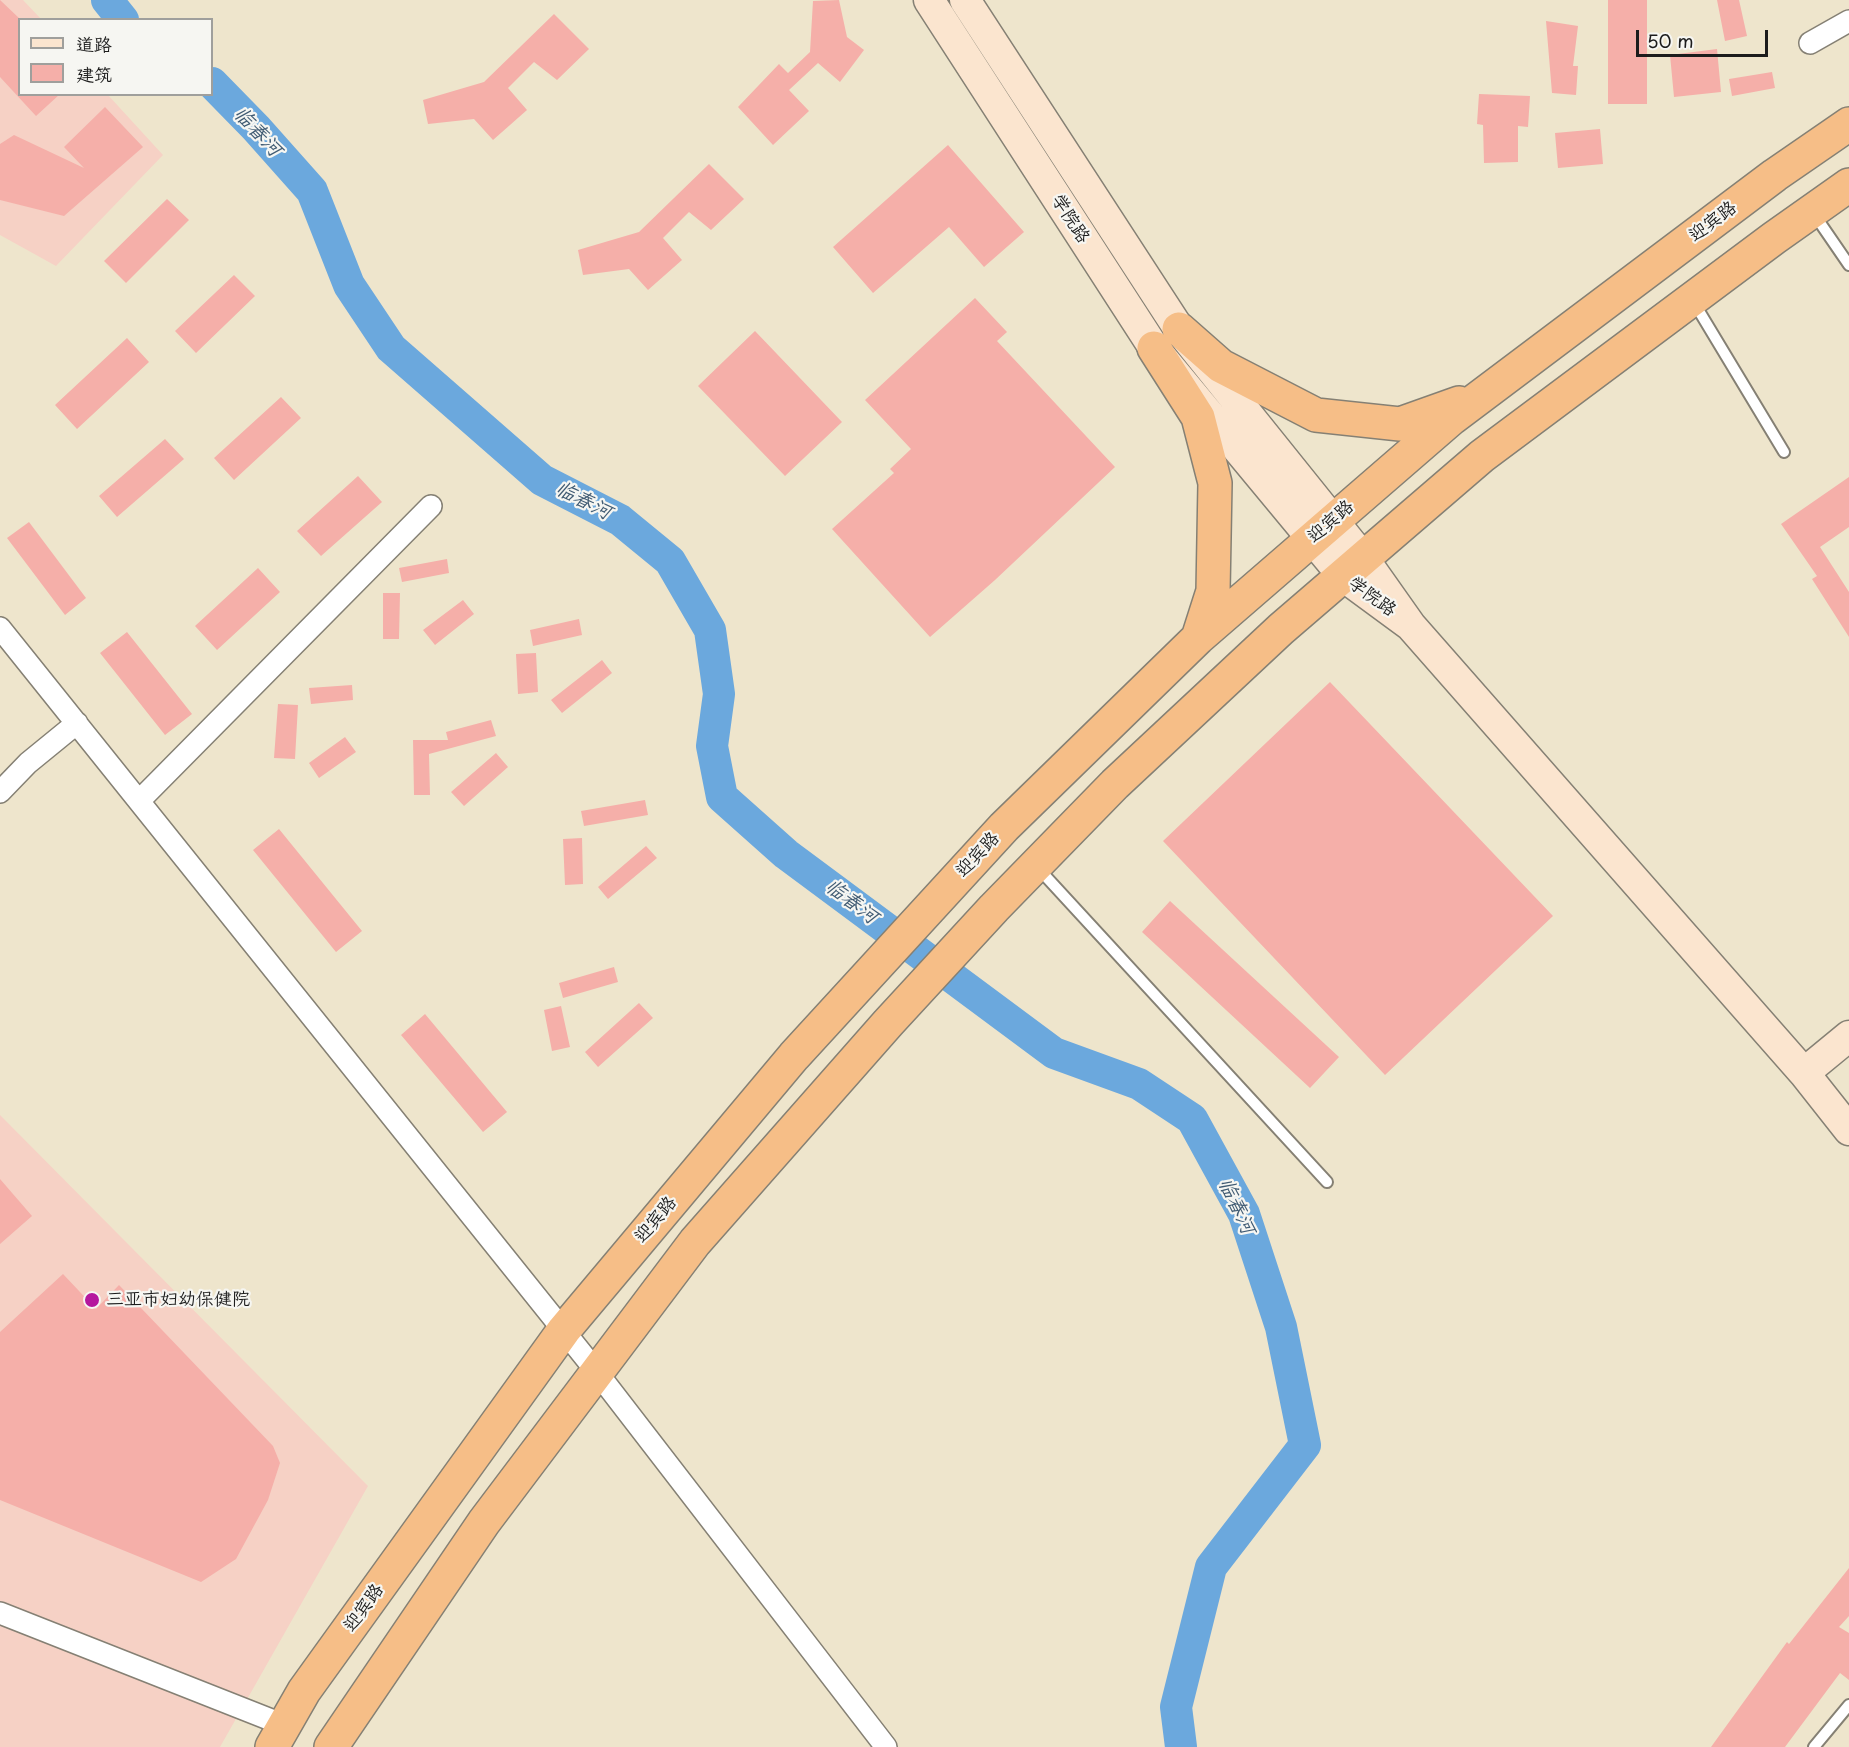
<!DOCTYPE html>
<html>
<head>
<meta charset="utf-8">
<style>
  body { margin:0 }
  #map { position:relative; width:1849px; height:1747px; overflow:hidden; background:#eee5cc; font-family:"Playpen Sans","LXGW WenKai TC",sans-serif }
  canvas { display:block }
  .legend { position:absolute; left:18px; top:18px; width:195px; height:78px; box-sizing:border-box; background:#f6f6f2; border:2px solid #9f9f9c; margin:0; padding:8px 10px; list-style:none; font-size:18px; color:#1c1c1c }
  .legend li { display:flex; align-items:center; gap:12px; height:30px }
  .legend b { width:30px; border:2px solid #9f9f9c }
  .scale { position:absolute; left:1636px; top:30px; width:132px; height:27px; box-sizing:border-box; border:3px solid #1c1c1c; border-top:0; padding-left:8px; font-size:18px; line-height:21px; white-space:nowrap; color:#1c1c1c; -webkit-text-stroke:4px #f6f6f2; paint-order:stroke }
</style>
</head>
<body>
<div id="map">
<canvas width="1849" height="1747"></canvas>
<ul class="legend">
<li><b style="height:8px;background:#fbe5cf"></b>道路</li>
<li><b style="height:16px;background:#f5afa9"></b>建筑</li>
</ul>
<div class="scale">50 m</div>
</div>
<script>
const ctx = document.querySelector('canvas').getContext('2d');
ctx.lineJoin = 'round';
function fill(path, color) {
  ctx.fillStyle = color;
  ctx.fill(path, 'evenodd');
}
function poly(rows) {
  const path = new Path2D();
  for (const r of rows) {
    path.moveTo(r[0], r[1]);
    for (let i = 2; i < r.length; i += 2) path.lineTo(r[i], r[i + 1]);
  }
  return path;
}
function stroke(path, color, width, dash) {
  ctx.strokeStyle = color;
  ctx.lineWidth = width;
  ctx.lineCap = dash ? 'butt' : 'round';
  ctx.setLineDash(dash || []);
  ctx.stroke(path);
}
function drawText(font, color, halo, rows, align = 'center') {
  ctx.font = font + ' "Playpen Sans","LXGW WenKai TC",sans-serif';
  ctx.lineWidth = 4.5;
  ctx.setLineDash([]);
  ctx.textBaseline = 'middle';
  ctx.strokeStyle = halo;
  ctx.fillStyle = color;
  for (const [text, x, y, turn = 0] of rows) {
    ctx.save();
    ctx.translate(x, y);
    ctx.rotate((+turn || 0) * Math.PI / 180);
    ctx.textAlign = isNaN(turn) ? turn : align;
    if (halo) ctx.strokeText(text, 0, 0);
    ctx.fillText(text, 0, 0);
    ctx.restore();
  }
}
const built = poly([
  [0,0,23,0,41,19,20,20,20,94,108,95,163,155,56,266,0,235],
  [0,1115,368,1486,220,1747,0,1747]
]);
const river = poly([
  [107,0,123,20],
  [212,83,256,128,312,191,349,285,391,348,542,480,620,520,670,561,710,630,719,694,712,746,722,797,786,854,1054,1053,1139,1084,1192,1119,1244,1214,1281,1327,1305,1445,1211,1567,1176,1707,1181,1747]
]);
const building = poly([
  [0,0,20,19,20,94,60,94,36,116,0,77],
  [839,0,847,37,864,50,840,82,818,63,789,90,809,111,773,145,738,107,779,64,788,73,810,52,813,1],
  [1608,0,1647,0,1647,104,1608,104],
  [1717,0,1739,0,1747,36,1725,41],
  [554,14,589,49,557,80,534,62,508,88,527,110,493,140,474,119,428,124,423,100,484,82],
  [1546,21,1578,26,1573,66,1578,66,1576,95,1552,93],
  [1717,49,1721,92,1674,97,1670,55],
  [1772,72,1775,88,1732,96,1729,79],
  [1479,94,1530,96,1528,127,1518,126,1518,162,1484,163,1483,125,1477,124],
  [105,107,143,147,64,216,0,200,0,144,14,135,84,168,64,147],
  [1600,129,1603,164,1558,168,1555,133],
  [948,145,1024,232,984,267,949,227,873,293,833,247],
  [709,164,744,199,711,230,689,212,663,238,682,260,648,290,629,269,583,275,578,250,639,232],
  [167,199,189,220,126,283,104,261],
  [234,275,255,296,196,353,175,331],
  [975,298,1007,332,997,341,1115,467,995,580,930,637,832,529,894,473,890,469,911,449,865,400],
  [755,331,842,422,785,476,698,386],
  [127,338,149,362,77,429,55,405],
  [281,397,301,418,234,480,214,458],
  [165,439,184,459,117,517,99,496],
  [358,476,382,502,321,556,297,531],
  [1849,477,1849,527,1820,547,1849,592,1849,637,1812,579,1817,576,1781,524],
  [29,522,86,598,65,615,7,538],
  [447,559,449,573,402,582,399,568],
  [258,568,280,592,217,650,195,626],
  [383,593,400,593,399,639,383,639],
  [463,600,474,614,435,645,423,630],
  [579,619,582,635,533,646,530,630],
  [127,632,192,714,165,735,100,653],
  [536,653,538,692,518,694,516,654],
  [602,660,612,673,562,713,551,700],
  [1330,682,1553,916,1385,1075,1163,841],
  [352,685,353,700,311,704,309,688],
  [278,704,298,705,295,759,274,758],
  [491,720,496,736,429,754,430,795,414,795,413,740,448,740,446,732],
  [345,737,356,752,319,778,309,763],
  [496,753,508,767,464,806,451,792],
  [645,800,648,815,584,826,581,811],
  [279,829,362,931,336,952,253,850],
  [582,838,583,884,565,885,563,839],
  [646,846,657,858,608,899,598,887],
  [1170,901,1339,1057,1310,1088,1142,932],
  [614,967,618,982,563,998,559,983],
  [639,1003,653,1018,598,1067,585,1052],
  [561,1006,570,1047,552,1051,544,1010],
  [425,1014,507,1112,483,1132,401,1035],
  [0,1179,32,1216,0,1244],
  [63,1274,96,1309,119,1285,273,1446,280,1463,268,1500,236,1559,201,1582,0,1500,0,1332],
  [1849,1568,1849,1616,1839,1627,1849,1633,1849,1680,1840,1673,1785,1747,1711,1747,1787,1642,1789,1644]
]);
const lane = poly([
  [1814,214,1849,265],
  [1693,301,1784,452],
  [1038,868,1327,1182],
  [1814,1747,1849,1705]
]);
const street = poly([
  [1810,43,1849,21],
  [0,628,596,1371,886,1747],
  [0,792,28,763,77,723],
  [139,801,431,506],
  [0,1613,284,1725]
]);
const secondary = poly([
  [929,0,1154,348,1343,576,1411,626,1363,558,1179,329,965,0],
  [1411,626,1804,1073,1849,1130],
  [1804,1073,1849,1036]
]);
const highway = poly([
  [1179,329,1221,366,1316,415,1400,424,1459,403],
  [1154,348,1198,417,1215,483,1213,591,1198,638],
  [272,1747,304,1691,564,1330,794,1056,1004,827,1198,638,1452,418,1775,175,1849,124],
  [331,1747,484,1522,695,1242,888,1023,994,908,1115,784,1281,629,1482,456,1774,238,1849,185]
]);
const markers = [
  [92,1300,8,"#b5179e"]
];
const streetNames = [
  ["学院路",1070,219,57],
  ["迎宾路",1713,222,-37],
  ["迎宾路",1331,522,-41],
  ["学院路",1372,597,36],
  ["迎宾路",978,855,-47],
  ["迎宾路",656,1220,-50],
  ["迎宾路",364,1608,-54]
];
const poiNames = [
  ["三亚市妇幼保健院",106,1300]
];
const waterNames = [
  ["临春河",257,132,47],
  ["临春河",583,501,27],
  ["临春河",851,902,37],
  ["临春河",1236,1206,65]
];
fill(built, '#f6d1c5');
stroke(river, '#6ba8dd', 32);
fill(building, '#f5afa9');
stroke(lane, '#858074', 14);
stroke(street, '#858074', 24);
stroke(secondary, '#858074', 33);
stroke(highway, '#858074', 36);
stroke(lane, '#fff', 10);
stroke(street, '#fff', 21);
stroke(secondary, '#fbe5cf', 30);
stroke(highway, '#f6be87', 33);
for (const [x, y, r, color] of markers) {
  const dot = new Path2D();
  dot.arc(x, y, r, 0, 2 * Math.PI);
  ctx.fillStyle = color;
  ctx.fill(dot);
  stroke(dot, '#f6f6f2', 2);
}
drawText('18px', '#1c1c1c', '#f6f6f2', streetNames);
drawText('18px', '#1c1c1c', '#f6f6f2', poiNames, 'left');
drawText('italic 20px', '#405b73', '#f6f6f2', waterNames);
</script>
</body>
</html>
